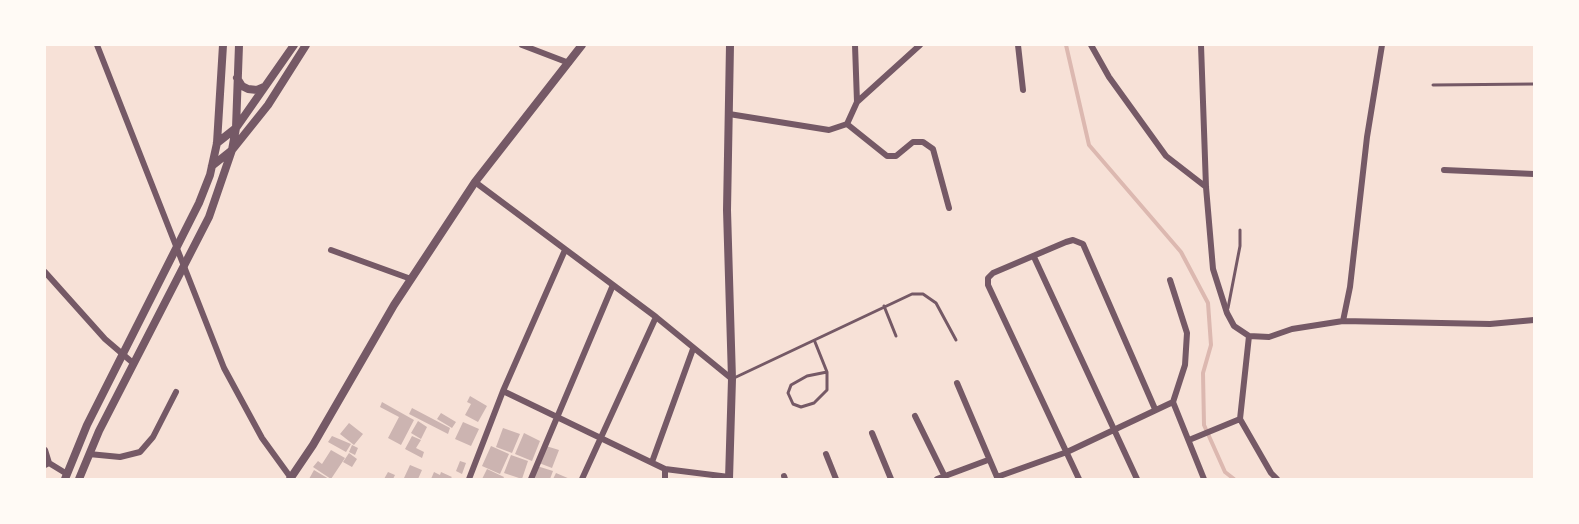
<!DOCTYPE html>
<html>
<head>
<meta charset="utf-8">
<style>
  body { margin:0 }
  #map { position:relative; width:1579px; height:524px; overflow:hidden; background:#f7e1d7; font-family:"Alegreya Sans",sans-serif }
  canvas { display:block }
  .frame { position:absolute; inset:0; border:46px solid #fffaf5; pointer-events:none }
</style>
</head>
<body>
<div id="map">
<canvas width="1579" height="524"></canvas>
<div class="frame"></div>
</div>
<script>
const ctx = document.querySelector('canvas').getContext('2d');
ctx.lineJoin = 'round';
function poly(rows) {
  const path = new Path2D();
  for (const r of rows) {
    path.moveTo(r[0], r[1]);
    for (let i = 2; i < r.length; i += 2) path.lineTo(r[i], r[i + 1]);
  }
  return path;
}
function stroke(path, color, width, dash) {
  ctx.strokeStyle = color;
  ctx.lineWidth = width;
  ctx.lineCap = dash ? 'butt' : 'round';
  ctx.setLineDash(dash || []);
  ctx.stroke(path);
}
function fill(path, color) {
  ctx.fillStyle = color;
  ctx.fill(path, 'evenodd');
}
const stream = poly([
  [1066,45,1089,145,1181,252,1208,303,1211,345,1203,373,1204,425,1225,472,1234,479]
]);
const building = poly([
  [470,396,487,406,478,422,465,415,471,404,467,402],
  [382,402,414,420,401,445,388,438,399,417,380,407],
  [412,408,450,428,448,434,409,414],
  [441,413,456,422,452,428,437,419],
  [418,421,427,427,421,439,411,433],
  [463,422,479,429,471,446,455,439],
  [349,423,363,434,354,445,340,434],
  [503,428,520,434,512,453,496,447],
  [524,433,540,441,532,461,515,454],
  [332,436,351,444,346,452,328,442],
  [412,436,421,440,416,448,424,452,422,458,405,449],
  [352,445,358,448,355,455,349,452],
  [491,446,509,454,500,474,482,466],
  [546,446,559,450,552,468,539,463],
  [331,450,345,458,331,479,313,467,318,461,322,464],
  [349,453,357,459,352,467,343,462],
  [511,455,528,461,522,479,504,473],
  [460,461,466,463,462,474,456,471],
  [410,465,422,470,418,479,404,478],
  [537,466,553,471,550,479,533,479],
  [487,469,504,477,503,479,482,479],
  [314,470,329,479,309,479],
  [388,472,395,475,393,479,384,479],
  [434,472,440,475,441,472,452,477,450,479,431,479],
  [556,473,570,479,553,479]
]);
const service = poly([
  [1433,85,1534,84],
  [884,306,896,336],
  [1228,308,1240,246,1240,230],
  [815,342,827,372,827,390,814,403,801,407,793,404,788,393,791,385,807,376,827,372],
  [734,378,912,294,923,294,936,303,956,340]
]);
const minor = poly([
  [97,45,224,368,262,438,291,478],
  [522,45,569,63],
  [1018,45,1023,90],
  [1091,45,1109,77,1166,156,1206,187],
  [1201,45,1206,187,1213,269,1227,313,1234,326,1249,336],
  [857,102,920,45],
  [729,114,829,130,847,124,857,102,855,45],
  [847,124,887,156,896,156,913,142,923,142,933,149,949,208],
  [1444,170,1534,174],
  [475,182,656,317,732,379],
  [331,250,411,279],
  [1034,257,1137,479],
  [45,272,105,339,133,363],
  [1170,280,1187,333,1185,365,1173,402],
  [1343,321,1490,324,1534,320],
  [957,383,997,477,1067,452,1173,402],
  [503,391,665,469,729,477],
  [1173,402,1204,479],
  [915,416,946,479],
  [872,433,891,479],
  [1189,440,1240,419],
  [45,450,49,463],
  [89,454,120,457,140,452,153,437,176,392],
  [826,454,836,479],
  [652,462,693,349],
  [45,465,49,463,67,474],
  [784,476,785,479],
  [469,479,503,391,565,250],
  [531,479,613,285],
  [582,479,656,317],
  [665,479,665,469],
  [937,479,988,460],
  [1079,479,988,285,988,278,993,273,1066,242,1073,240,1083,244,1155,409],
  [1277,479,1271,473,1240,419,1249,336,1269,337,1292,329,1343,321,1350,287,1367,137,1382,45]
]);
const tertiary = poly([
  [237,78,242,86,248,89,257,90,264,87],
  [217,143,236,128,294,45],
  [212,166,232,150,268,105,306,45],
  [65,479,87,425,199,203,210,175,217,143,223,45],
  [79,479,99,431,209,217,232,150,236,128,239,45],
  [290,479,313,445,394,305,475,182,582,45],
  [729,479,732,379,727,210,730,45]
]);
stroke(stream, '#dcb8b0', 4);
fill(building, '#ccb4b1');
stroke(service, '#755966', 3);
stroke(minor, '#755966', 6);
stroke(tertiary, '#755966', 8);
</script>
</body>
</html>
